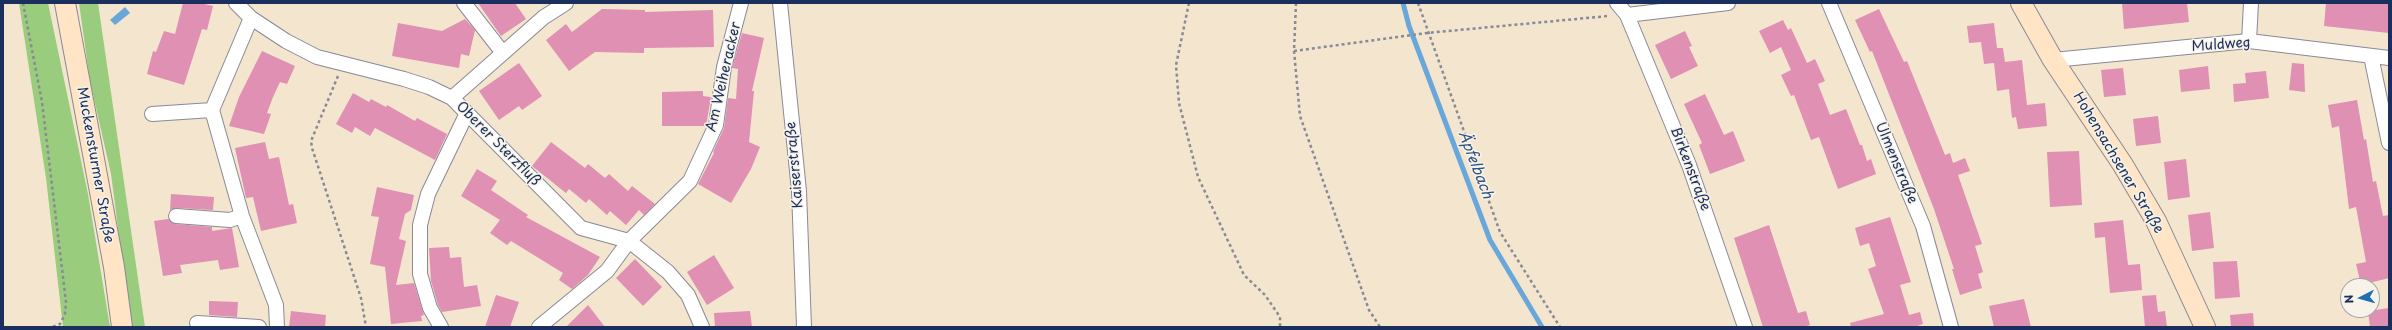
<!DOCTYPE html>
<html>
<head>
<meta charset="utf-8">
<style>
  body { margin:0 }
  #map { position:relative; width:2392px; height:330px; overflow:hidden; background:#f4e5cf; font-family:"Playpen Sans",sans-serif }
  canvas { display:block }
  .frame { position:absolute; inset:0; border:4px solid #1b2f5e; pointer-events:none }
  .north { position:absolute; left:2340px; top:278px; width:40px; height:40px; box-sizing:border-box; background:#f7f3e8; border:1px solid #9fa5b1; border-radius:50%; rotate:264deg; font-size:11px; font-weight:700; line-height:16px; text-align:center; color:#1b2f5e }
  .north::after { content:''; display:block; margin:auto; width:14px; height:18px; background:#1f6fb2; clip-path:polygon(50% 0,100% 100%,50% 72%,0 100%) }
</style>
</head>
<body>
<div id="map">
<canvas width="2392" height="330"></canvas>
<div class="frame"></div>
<div class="north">N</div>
</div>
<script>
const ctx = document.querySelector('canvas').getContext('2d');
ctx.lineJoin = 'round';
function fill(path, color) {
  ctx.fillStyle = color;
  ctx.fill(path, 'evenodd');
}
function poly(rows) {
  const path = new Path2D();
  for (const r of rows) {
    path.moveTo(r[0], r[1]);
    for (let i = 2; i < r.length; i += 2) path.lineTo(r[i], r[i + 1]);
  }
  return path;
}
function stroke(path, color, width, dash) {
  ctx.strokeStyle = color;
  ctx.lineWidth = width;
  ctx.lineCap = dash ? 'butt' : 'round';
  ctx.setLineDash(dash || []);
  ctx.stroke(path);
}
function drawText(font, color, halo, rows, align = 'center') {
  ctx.font = font + ' "Playpen Sans",sans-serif';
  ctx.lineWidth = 3;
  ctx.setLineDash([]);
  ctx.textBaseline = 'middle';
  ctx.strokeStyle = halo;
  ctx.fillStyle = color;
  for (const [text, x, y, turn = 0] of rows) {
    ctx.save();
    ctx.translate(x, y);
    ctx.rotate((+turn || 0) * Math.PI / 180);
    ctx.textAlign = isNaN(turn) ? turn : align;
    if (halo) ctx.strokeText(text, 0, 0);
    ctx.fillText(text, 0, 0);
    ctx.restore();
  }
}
const green = poly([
  [19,3,48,3,88,194,110,327,63,327,46,178],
  [79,3,98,3,145,327,131,327,111,174,90,81]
]);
const water = poly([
  [125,7,130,13,115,25,110,20]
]);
const stream = poly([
  [1403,3,1409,26,1490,240,1542,327]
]);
const building = poly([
  [183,3,200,3,213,6,207,30,202,29,184,85,147,74,153,51,156,52,164,31,175,34],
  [478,3,515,3,526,19,501,36],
  [2122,3,2187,3,2189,22,2124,29],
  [2326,3,2389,3,2389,33,2324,26],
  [602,9,645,10,645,12,713,10,714,47,644,48,644,53,595,52,569,71,546,40,566,24,572,32],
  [1879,9,1904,62,1907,61,1945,155,1950,153,1953,163,1965,158,1970,171,1958,175,1982,244,1975,246,1983,272,1978,274,1982,288,1960,295,1952,269,1954,269,1934,209,1872,51,1870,52,1855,20],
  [465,19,475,30,469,56,461,54,459,68,392,56,398,23,442,31],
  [1783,20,1788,30,1791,28,1807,63,1815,59,1825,81,1818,84,1830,115,1846,109,1860,145,1862,145,1867,161,1871,159,1876,174,1838,189,1819,137,1811,140,1794,95,1791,96,1781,75,1791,70,1781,47,1770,53,1759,31],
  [1994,23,1997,48,2003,48,2005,62,2022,60,2027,105,2045,103,2047,126,2018,129,2016,117,2012,118,2009,89,1997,91,1994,63,1984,64,1981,42,1969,43,1967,26],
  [1685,31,1692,46,1689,47,1698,66,1671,79,1655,45],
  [742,33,764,38,752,91,754,91,749,142,760,147,751,169,731,203,698,184,714,153,713,152,724,128,728,98,736,99,738,69,732,68],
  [262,51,295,66,287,84,280,82,273,97,267,113,271,114,264,134,229,126,239,97],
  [519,63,542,96,522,110,519,106,499,120,479,91],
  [2292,63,2304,64,2305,92,2289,90],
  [2208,66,2210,89,2181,92,2179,70],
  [2123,68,2126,95,2104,97,2101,70],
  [2266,71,2269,98,2234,102,2233,84,2246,83,2245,73],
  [703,91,703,96,711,97,706,126,662,126,662,92],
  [353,93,369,102,371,99,386,107,387,105,415,121,417,118,447,134,435,160,375,128,370,136,355,127,352,133,336,124],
  [1705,94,1724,135,1733,131,1745,161,1710,174,1699,145,1702,143,1684,104],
  [2357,100,2364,140,2366,139,2373,182,2376,181,2383,216,2389,215,2389,278,2361,285,2356,264,2366,262,2356,207,2349,209,2339,126,2332,128,2328,105],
  [2158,116,2161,143,2136,146,2133,119],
  [265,142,269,159,279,157,289,205,293,204,297,223,261,231,253,197,246,198,235,148],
  [551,142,585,168,588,164,605,178,609,174,628,191,632,186,655,204,644,215,639,210,626,225,610,211,607,215,589,199,586,203,569,189,566,193,532,166],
  [2079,151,2082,205,2050,207,2047,152],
  [2186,159,2190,197,2168,200,2164,162],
  [477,169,497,181,491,190,528,215,526,217,600,257,588,275,572,289,559,280,563,273,511,241,507,245,490,233,500,220,461,196],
  [377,187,414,195,411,210,405,214,399,239,406,241,396,285,414,283,424,315,421,316,422,321,391,324,385,267,370,264,379,217,371,216],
  [171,194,214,197,213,210,177,208,170,210],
  [2210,212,2214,248,2192,251,2188,215],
  [1890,217,1911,282,1900,285,1909,315,1920,312,1923,324,1914,327,1851,327,1850,323,1884,314,1868,269,1876,266,1869,243,1860,246,1855,228],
  [168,219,175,224,212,227,212,231,232,228,239,267,220,270,218,260,180,265,182,273,163,276,154,221],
  [2123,220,2128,265,2140,264,2142,290,2110,293,2105,237,2095,238,2094,223],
  [1769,225,1798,313,1806,311,1810,325,1803,327,1763,327,1734,238],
  [449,247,450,258,461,257,464,287,477,285,481,306,442,312,438,305,431,281,429,248],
  [714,255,734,288,707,305,687,272],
  [635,259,662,287,643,306,616,278],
  [2237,261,2240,297,2215,299,2213,262],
  [496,295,519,302,510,327,485,327],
  [2156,295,2158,312,2165,311,2167,327,2145,327,2142,296],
  [2024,299,2031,327,1994,327,1989,306],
  [209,301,238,302,237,317,209,315],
  [588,305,605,327,566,327],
  [2389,308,2389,327,2370,327,2368,311],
  [291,311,326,315,325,327,289,327],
  [750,311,752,327,715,327,714,313],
  [2253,313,2254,327,2231,327,2230,315]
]);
const path = poly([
  [23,3,42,102,66,302,65,314,60,324,52,327],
  [1189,3,1176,65,1179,103,1198,177,1244,275,1265,295,1280,317,1280,327],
  [1296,3,1294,51,1300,116,1369,310,1380,327],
  [1418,3,1500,232,1560,327],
  [1294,51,1427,33,1608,16],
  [338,76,311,141,312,148,361,298,366,327]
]);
const street = poly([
  [236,3,251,18,286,41,317,57,404,79,429,87,452,98,581,228,629,241,668,272,688,295,702,327],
  [464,3,503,53],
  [780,3,799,191,804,327],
  [1617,3,1627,15,1689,165,1745,327],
  [1829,3,1923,226,1951,327],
  [1627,15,1728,3],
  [251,18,212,110,242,216,276,305,277,327],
  [2249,41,2251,3],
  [2371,56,2389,143],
  [2053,60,2249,41,2389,58],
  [452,98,544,17,566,3],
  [152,114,212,110],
  [176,216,230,220,242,216],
  [197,323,259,327],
  [441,327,430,308,420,274,420,225,428,194,467,113],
  [539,327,607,271,629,241,690,181,716,125,724,67,741,3]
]);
const secondary = poly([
  [65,3,114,267,122,327],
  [2021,3,2053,60,2123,165,2156,221,2205,327]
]);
const streetNames = [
  ["Muldweg",2221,45,-4],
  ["Am Weiheracker",724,77,-77],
  ["Oberer Sterzfluß",498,144,45],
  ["Ulmenstraße",1896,163,67],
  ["Hohensachsener Straße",2118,163,59],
  ["Muckensturmer Straße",95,165,80],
  ["Kaiserstraße",795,165,-95],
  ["Birkenstraße",1690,169,69]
];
const waterNames = [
  ["Äpfelbach",1475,165,69]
];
fill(green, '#9acc7d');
fill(water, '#69a7db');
stroke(stream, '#69a7db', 5);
fill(building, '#df90b3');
stroke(street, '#888a96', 16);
stroke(secondary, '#888a96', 22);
stroke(path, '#888a96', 2.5, [3, 3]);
stroke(street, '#fff', 14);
stroke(secondary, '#ffe4c6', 20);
drawText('14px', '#1b2f5e', '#f7f3e8', streetNames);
drawText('italic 15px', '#325384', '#f7f3e8', waterNames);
</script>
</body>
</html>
